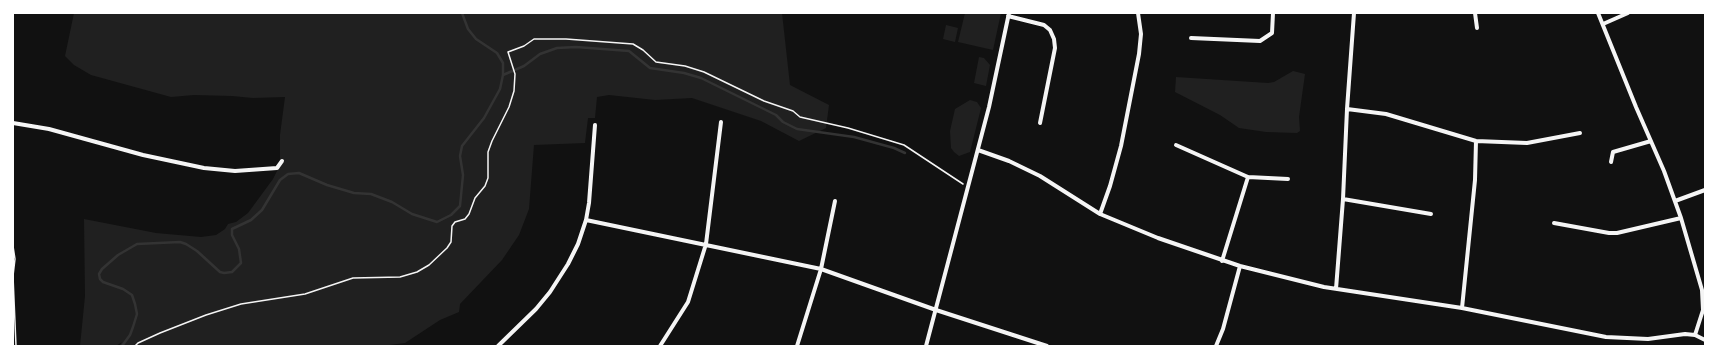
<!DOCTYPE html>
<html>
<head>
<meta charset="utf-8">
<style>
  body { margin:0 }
  #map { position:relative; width:1718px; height:359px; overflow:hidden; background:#111; font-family:"Noto Sans",sans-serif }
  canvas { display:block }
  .frame { position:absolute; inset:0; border:14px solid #fff; pointer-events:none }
</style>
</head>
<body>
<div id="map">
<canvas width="1718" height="359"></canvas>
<div class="frame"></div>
</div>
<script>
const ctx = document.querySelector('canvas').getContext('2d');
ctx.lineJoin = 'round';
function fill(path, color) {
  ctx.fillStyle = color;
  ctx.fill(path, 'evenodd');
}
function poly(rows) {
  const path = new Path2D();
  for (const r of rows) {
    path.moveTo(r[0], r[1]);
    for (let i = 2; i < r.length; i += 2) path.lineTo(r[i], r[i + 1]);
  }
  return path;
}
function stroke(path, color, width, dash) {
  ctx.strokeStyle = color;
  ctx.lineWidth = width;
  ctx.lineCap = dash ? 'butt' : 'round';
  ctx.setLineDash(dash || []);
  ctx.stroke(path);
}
const green = poly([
  [74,13,782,13,790,85,829,105,826,128,799,141,761,121,692,98,655,100,609,95,597,97,595,118,588,118,585,143,534,145,529,209,519,235,502,260,460,304,459,312,440,320,405,343,381,346,119,346,122,342,116,346,80,346,85,296,84,219,156,233,201,237,216,235,225,229,228,224,236,222,248,213,273,179,280,165,280,135,285,97,253,98,232,96,194,95,171,97,91,75,74,65,65,56],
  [965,13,1001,13,993,50,958,42],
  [946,25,958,28,955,42,943,39],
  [979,57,984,58,990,65,986,86,974,83],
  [1293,71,1305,74,1299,117,1300,131,1297,133,1266,132,1239,128,1220,115,1175,92,1176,77,1268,83,1274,82],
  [970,100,977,102,981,108,970,152,959,156,954,152,951,148,950,131,955,109]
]);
const stream = poly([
  [503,75,524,66,540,54,557,48,576,47,629,51,650,68,684,73,701,78,776,115,783,122,797,129,854,137,894,148,905,153],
  [122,346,130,335,133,327,137,314,135,304,132,295,123,289,103,282,100,279,99,274,102,269,118,255,137,244,180,242,186,244,197,251,220,272,224,273,232,272,241,263,239,249,232,235,232,229,251,220,262,210,280,180,288,174,299,173,327,185,354,193,371,194,392,202,412,214,437,222,451,215,460,206,463,175,460,156,462,146,484,118,500,89,503,75,503,63,497,53,476,39,468,29,462,13]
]);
const path = poly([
  [13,246,15,259,13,276,16,346],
  [135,346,138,343,160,333,206,315,241,304,305,294,353,278,400,277,417,272,429,265,447,248,451,242,452,226,455,222,465,219,469,214,475,198,485,186,488,178,488,152,492,141,509,107,514,91,515,74,508,52,524,46,534,39,566,39,633,44,643,50,656,62,685,66,704,72,764,101,793,111,800,117,848,128,904,145,963,184]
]);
const minor = poly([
  [1475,13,1477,28],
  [1598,13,1636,107,1664,171,1681,218,1702,290,1703,310,1695,335],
  [1008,16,1044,25,1050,30,1054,39,1055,48,1040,123],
  [1603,24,1628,13],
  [1191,38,1260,41,1272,33,1273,13],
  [1347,109,1386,114,1476,141,1527,143,1580,133],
  [13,123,49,129,143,155,204,168,235,171,277,168,282,161],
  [1176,145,1248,177,1288,179],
  [978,150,1009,161,1040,176,1100,214,1158,238,1240,266,1324,287,1462,308,1606,337,1648,339,1685,334,1695,335,1705,340],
  [1611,162,1613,152,1651,141],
  [1343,199,1431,214],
  [1675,201,1705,190],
  [1100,214,1110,186,1121,146,1139,54,1141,34,1138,13],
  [586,220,821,269,936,310,1047,346],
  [1554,223,1609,233,1617,233,1681,218],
  [1222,261,1248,177],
  [1336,289,1343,199,1347,109,1354,13],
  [1462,308,1475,180,1476,141],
  [498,346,536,309,550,292,568,264,578,244,586,220,589,203,595,125],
  [660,346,688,302,706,244,721,122],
  [797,346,821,269,835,201],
  [926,346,989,107,1009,13],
  [1216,346,1223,329,1240,266]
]);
fill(green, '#202020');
stroke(stream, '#333', 2.5);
stroke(path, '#f5f5f5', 1.5);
stroke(minor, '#f5f5f5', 4);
</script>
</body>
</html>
